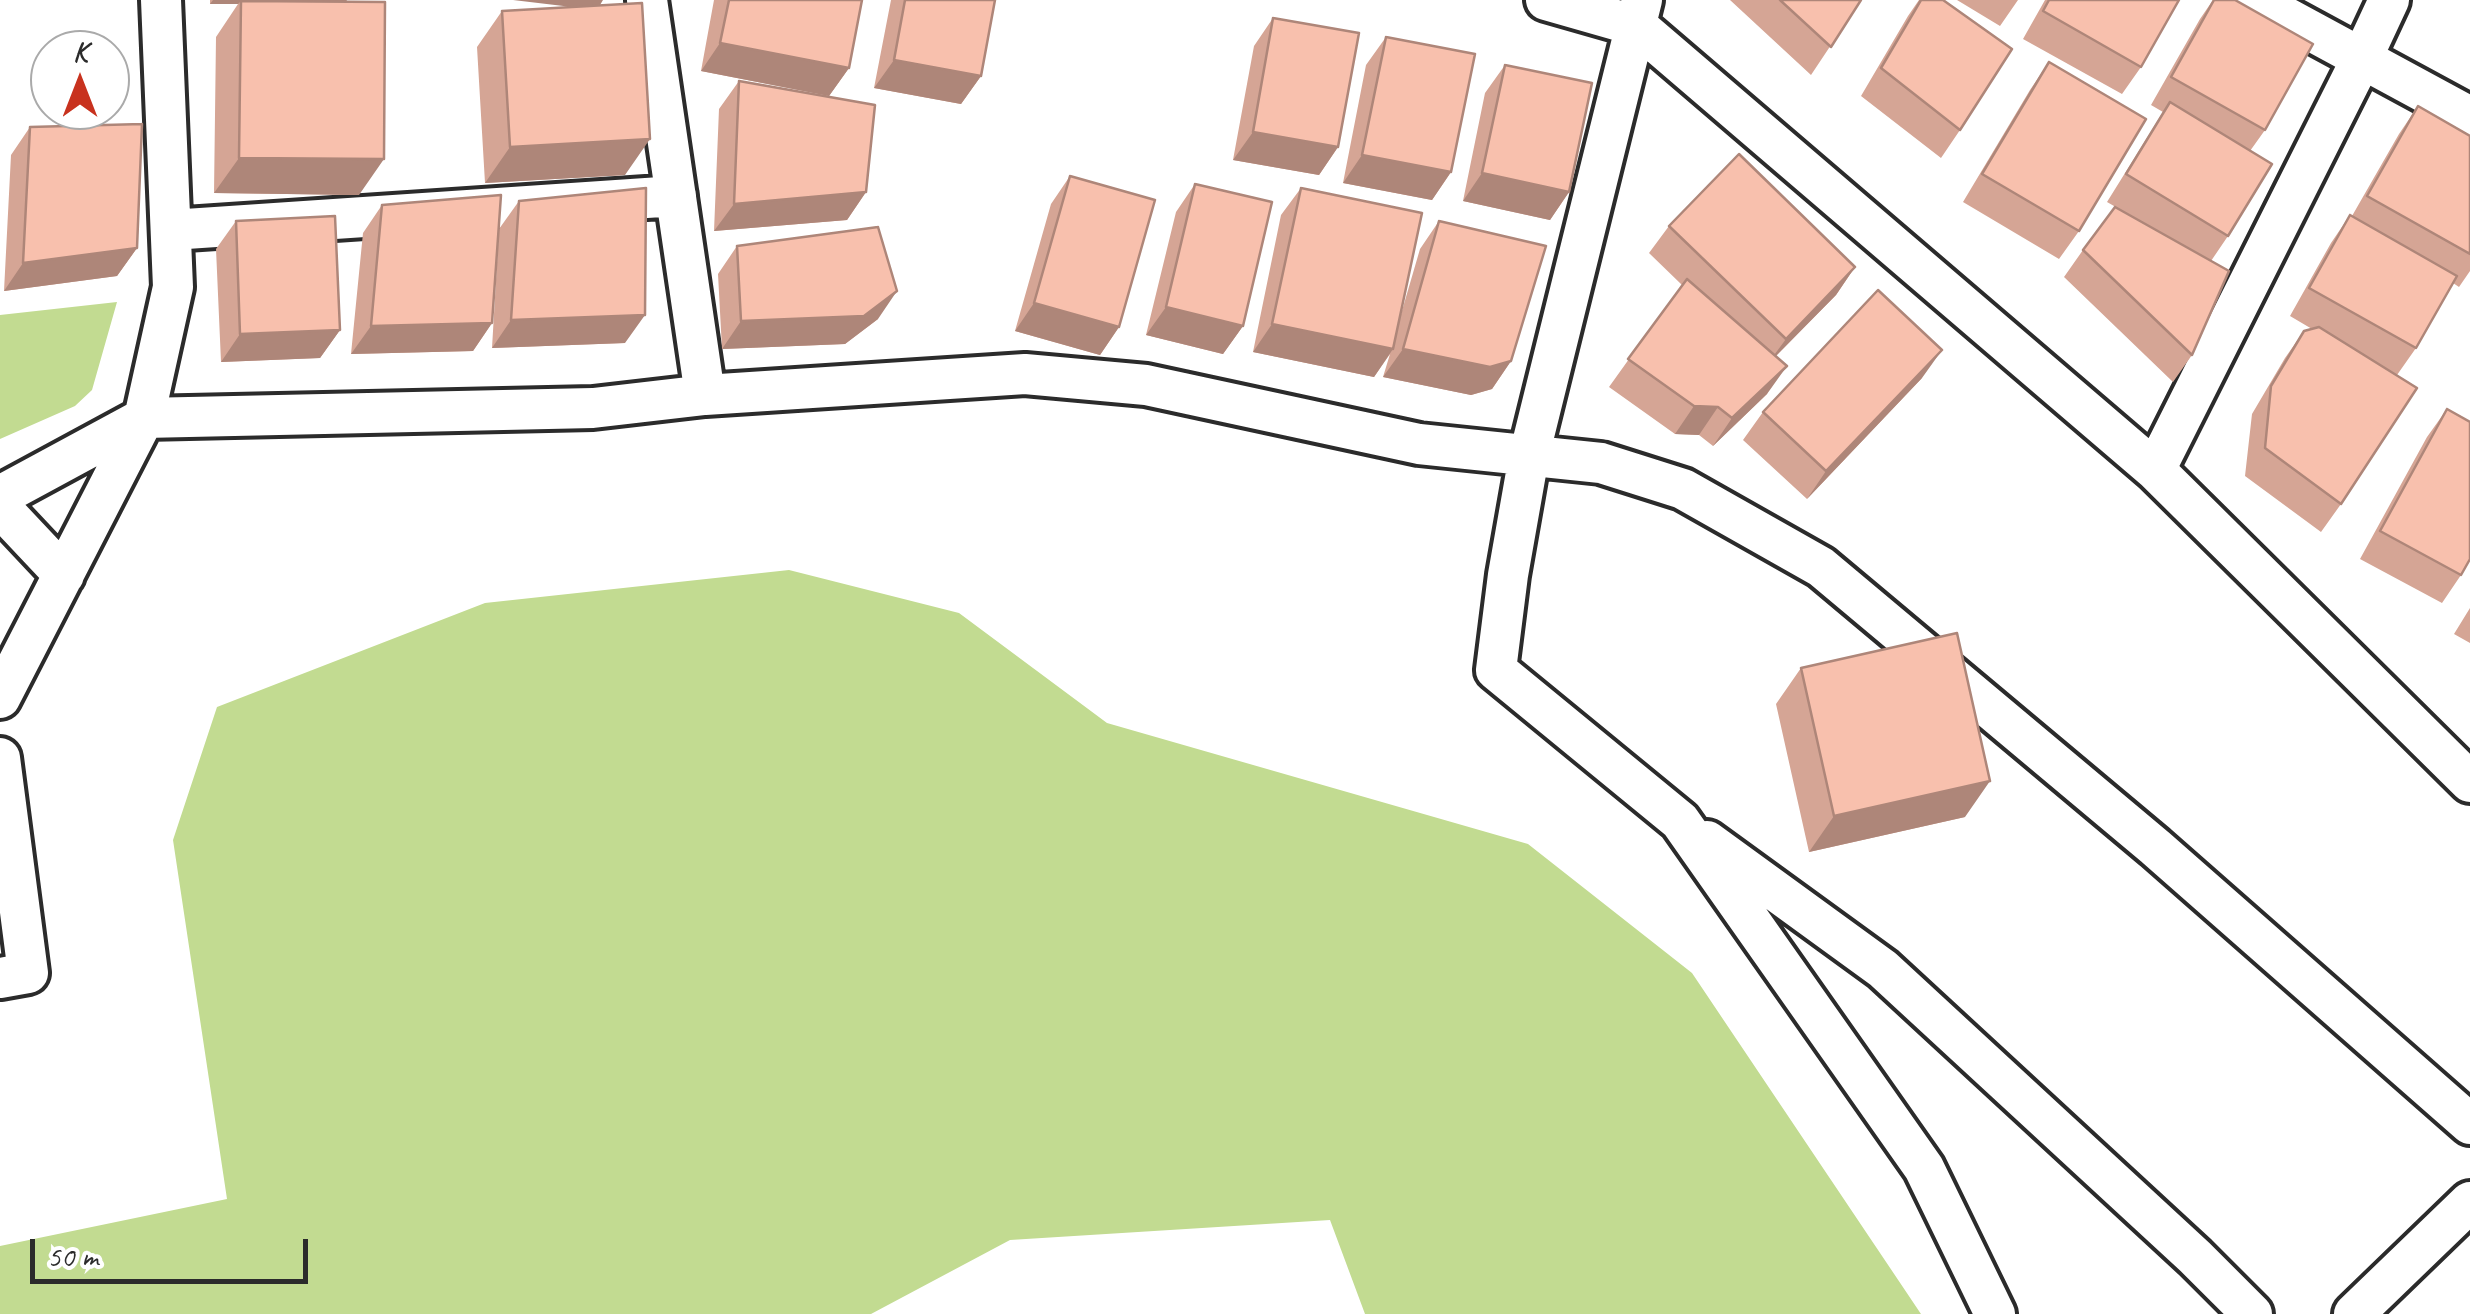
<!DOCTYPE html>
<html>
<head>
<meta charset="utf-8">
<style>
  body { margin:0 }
  #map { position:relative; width:2470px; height:1314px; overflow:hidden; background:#fff; font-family:Caveat,sans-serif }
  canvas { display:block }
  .north { position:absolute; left:30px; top:30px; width:100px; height:100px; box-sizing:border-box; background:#fff; border:2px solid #aaa; border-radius:50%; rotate:0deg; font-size:28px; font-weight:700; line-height:40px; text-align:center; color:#2b2b2b }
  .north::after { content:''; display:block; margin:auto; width:35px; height:45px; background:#c8321e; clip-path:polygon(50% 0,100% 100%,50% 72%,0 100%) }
  .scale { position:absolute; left:30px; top:1239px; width:278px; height:45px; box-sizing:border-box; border:5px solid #2b2b2b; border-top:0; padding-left:12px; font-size:30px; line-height:35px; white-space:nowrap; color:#2b2b2b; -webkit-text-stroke:8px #fff; paint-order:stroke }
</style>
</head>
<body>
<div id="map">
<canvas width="2470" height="1314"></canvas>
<div class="north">K</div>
<div class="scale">50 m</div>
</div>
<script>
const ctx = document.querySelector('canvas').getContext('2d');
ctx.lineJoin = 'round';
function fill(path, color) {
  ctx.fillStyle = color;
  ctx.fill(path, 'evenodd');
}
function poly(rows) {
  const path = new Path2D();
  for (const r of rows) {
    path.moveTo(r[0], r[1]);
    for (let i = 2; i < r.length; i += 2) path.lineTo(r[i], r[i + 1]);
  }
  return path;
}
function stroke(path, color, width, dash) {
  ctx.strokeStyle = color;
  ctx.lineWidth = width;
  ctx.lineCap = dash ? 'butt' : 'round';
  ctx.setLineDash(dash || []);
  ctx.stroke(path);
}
const green = poly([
  [117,302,92,390,75,406,0,439,0,315],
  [789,570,959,613,1107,723,1528,844,1692,973,1921,1314,1365,1314,1330,1220,1010,1240,871,1314,0,1314,0,1246,227,1199,173,840,217,707,485,603]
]);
const minor = poly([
  [647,0,705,395],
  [1546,0,1637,26,2155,470,2470,782],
  [1642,0,1529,456,1508,575,1496,670,1680,821,1924,1168,1995,1314],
  [2254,0,2470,117],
  [171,230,676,196],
  [2155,470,2362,58,2389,0],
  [0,496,144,418,173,287,161,0],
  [0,507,64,575],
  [0,698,144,418,593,408,705,395,1025,374,1146,385,1419,444,1601,463,1683,489,1821,567,2155,847,2470,1124],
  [0,758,28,973,0,978],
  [1707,841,1883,969,2195,1257,2252,1314],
  [2354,1314,2470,1202]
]);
const wall = poly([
  [210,0,347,0,345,2,359,195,214,193,216,37,238,4,210,4],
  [714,0,862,0,849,68,829,96,701,71],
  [891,0,995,0,981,76,961,104,874,88],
  [1730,0,1861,0,1811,75],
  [1919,0,1943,0,1960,130,1941,158,1861,96,1908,16],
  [1957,0,2018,0,2000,26],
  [2045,0,2179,0,2141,67,2122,94,2023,39],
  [2213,0,2235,0,2265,130,2250,151,2228,236,2211,261,2192,355,2173,382,2064,277,2083,250,2121,210,2107,202,2163,112,2151,105,2200,19],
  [599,6,625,175,485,183,477,47,502,11],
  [1273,18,1338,147,1319,175,1233,160,1254,46],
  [1386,37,1451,172,1432,200,1343,183,1366,65],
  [2049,62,2079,231,2059,259,1963,202,2030,90],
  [1505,65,1569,192,1550,220,1463,201,1485,93],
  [739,81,866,192,847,220,714,231,719,109],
  [2418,106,2470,136,2470,271,2459,287,2453,283,2416,348,2397,375,2341,504,2321,532,2245,476,2252,414,2285,358,2304,331,2312,329,2290,316,2331,243,2350,215,2352,216,2399,134],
  [30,127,137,248,117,276,4,291,11,155],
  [1070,176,1119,327,1100,355,1015,331,1051,204],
  [1195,184,1243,326,1223,354,1146,335,1176,212],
  [1301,188,1399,321,1420,249,1439,221,1511,361,1492,389,1471,395,1383,377,1390,354,1374,377,1253,352,1281,215],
  [519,201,625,343,492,348,499,229],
  [382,205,492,323,473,351,351,354,363,233],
  [236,221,340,330,320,358,221,362,216,249],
  [1669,226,1855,267,1836,295,1776,356,1767,394,1713,446,1699,435,1675,434,1609,387,1682,285,1649,253],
  [737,246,878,319,845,344,722,349,718,274],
  [1922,378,1807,499,1743,440,1763,412],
  [2447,409,2461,575,2442,603,2360,559,2427,437],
  [2470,608,2470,643,2454,634],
  [1801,668,1965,817,1809,852,1776,704]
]);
const shadedWall = poly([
  [213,0,347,0,343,5,241,1,238,4,210,4],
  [513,0,603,0,597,10],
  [720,43,849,68,829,96,701,71],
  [894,60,981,76,961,104,874,88],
  [1253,132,1338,147,1319,175,1233,160],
  [650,139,625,175,485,183,510,147],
  [1362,155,1451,172,1432,200,1343,183],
  [239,158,384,159,359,195,214,193],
  [1482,173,1569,192,1550,220,1463,201],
  [866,192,847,220,714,231,734,204],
  [137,248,117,276,4,291,23,263],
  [1855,267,1836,295,1766,366,1786,339],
  [897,291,878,319,845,344,722,349,741,321],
  [1034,303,1119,327,1100,355,1015,331],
  [1166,307,1243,326,1223,354,1146,335],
  [645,315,625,343,492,348,511,320],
  [492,323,473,351,351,354,371,326],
  [1272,324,1393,349,1374,377,1253,352],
  [340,330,320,358,221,362,240,334],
  [1403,349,1511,361,1492,389,1471,395,1383,377],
  [1942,350,1922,378,1807,499,1826,471],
  [1787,366,1767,394,1713,446,1732,418],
  [1694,406,1718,407,1699,435,1675,434],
  [1990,781,1965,817,1809,852,1834,816]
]);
const building = poly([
  [729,0,862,0,849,68,720,43,729,0],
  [905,0,995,0,981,76,894,60,905,0],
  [1780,0,1861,0,1831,47,1780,0],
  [1921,0,1943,0,2012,49,1960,130,1881,68,1921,0],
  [2049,0,2179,0,2141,67,2043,11,2049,0],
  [2214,0,2235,0,2313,44,2265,130,2171,77,2214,0],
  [241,1,385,2,384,159,239,158,241,1],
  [642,3,650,139,510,147,502,11,642,3],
  [1273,18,1359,33,1338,147,1253,132,1273,18],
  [1386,37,1475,54,1451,172,1362,155,1386,37],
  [2049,62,2146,119,2079,231,1982,174,2049,62],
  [1505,65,1592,83,1569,192,1482,173,1505,65],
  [739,81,875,105,866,192,734,204,739,81],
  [2170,102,2272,164,2228,236,2126,174,2170,102],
  [2418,106,2470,136,2470,254,2367,196,2418,106],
  [142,124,137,248,23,263,30,127,142,124],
  [1739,154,1855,267,1786,339,1669,226,1739,154],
  [1070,176,1155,200,1119,327,1034,303,1070,176],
  [1195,184,1272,202,1243,326,1166,307,1195,184],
  [646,188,645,315,511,320,519,201,646,188],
  [1301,188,1422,213,1393,349,1272,324,1301,188],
  [501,195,492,323,371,326,382,205,501,195],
  [2115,207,2229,271,2192,355,2083,250,2115,207],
  [2350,215,2457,276,2416,348,2309,288,2350,215],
  [335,216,340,330,240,334,236,221,335,216],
  [1439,221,1546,246,1511,361,1490,367,1403,349,1439,221],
  [878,227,897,291,864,316,741,321,737,246,878,227],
  [1687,279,1787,366,1732,418,1718,407,1694,406,1628,359,1687,279],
  [1878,290,1942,350,1826,471,1763,412,1878,290],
  [2319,327,2417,388,2341,504,2265,448,2271,386,2304,331,2319,327],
  [2447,409,2470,422,2470,559,2461,575,2380,531,2447,409],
  [1957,633,1990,781,1834,816,1801,668,1957,633]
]);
fill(green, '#c2db91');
stroke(minor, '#2b2b2b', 48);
stroke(minor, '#fff', 40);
fill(wall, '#d5a595');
fill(shadedWall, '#ae8679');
fill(building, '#f8c0ad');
stroke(building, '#ae8679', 2.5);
</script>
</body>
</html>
